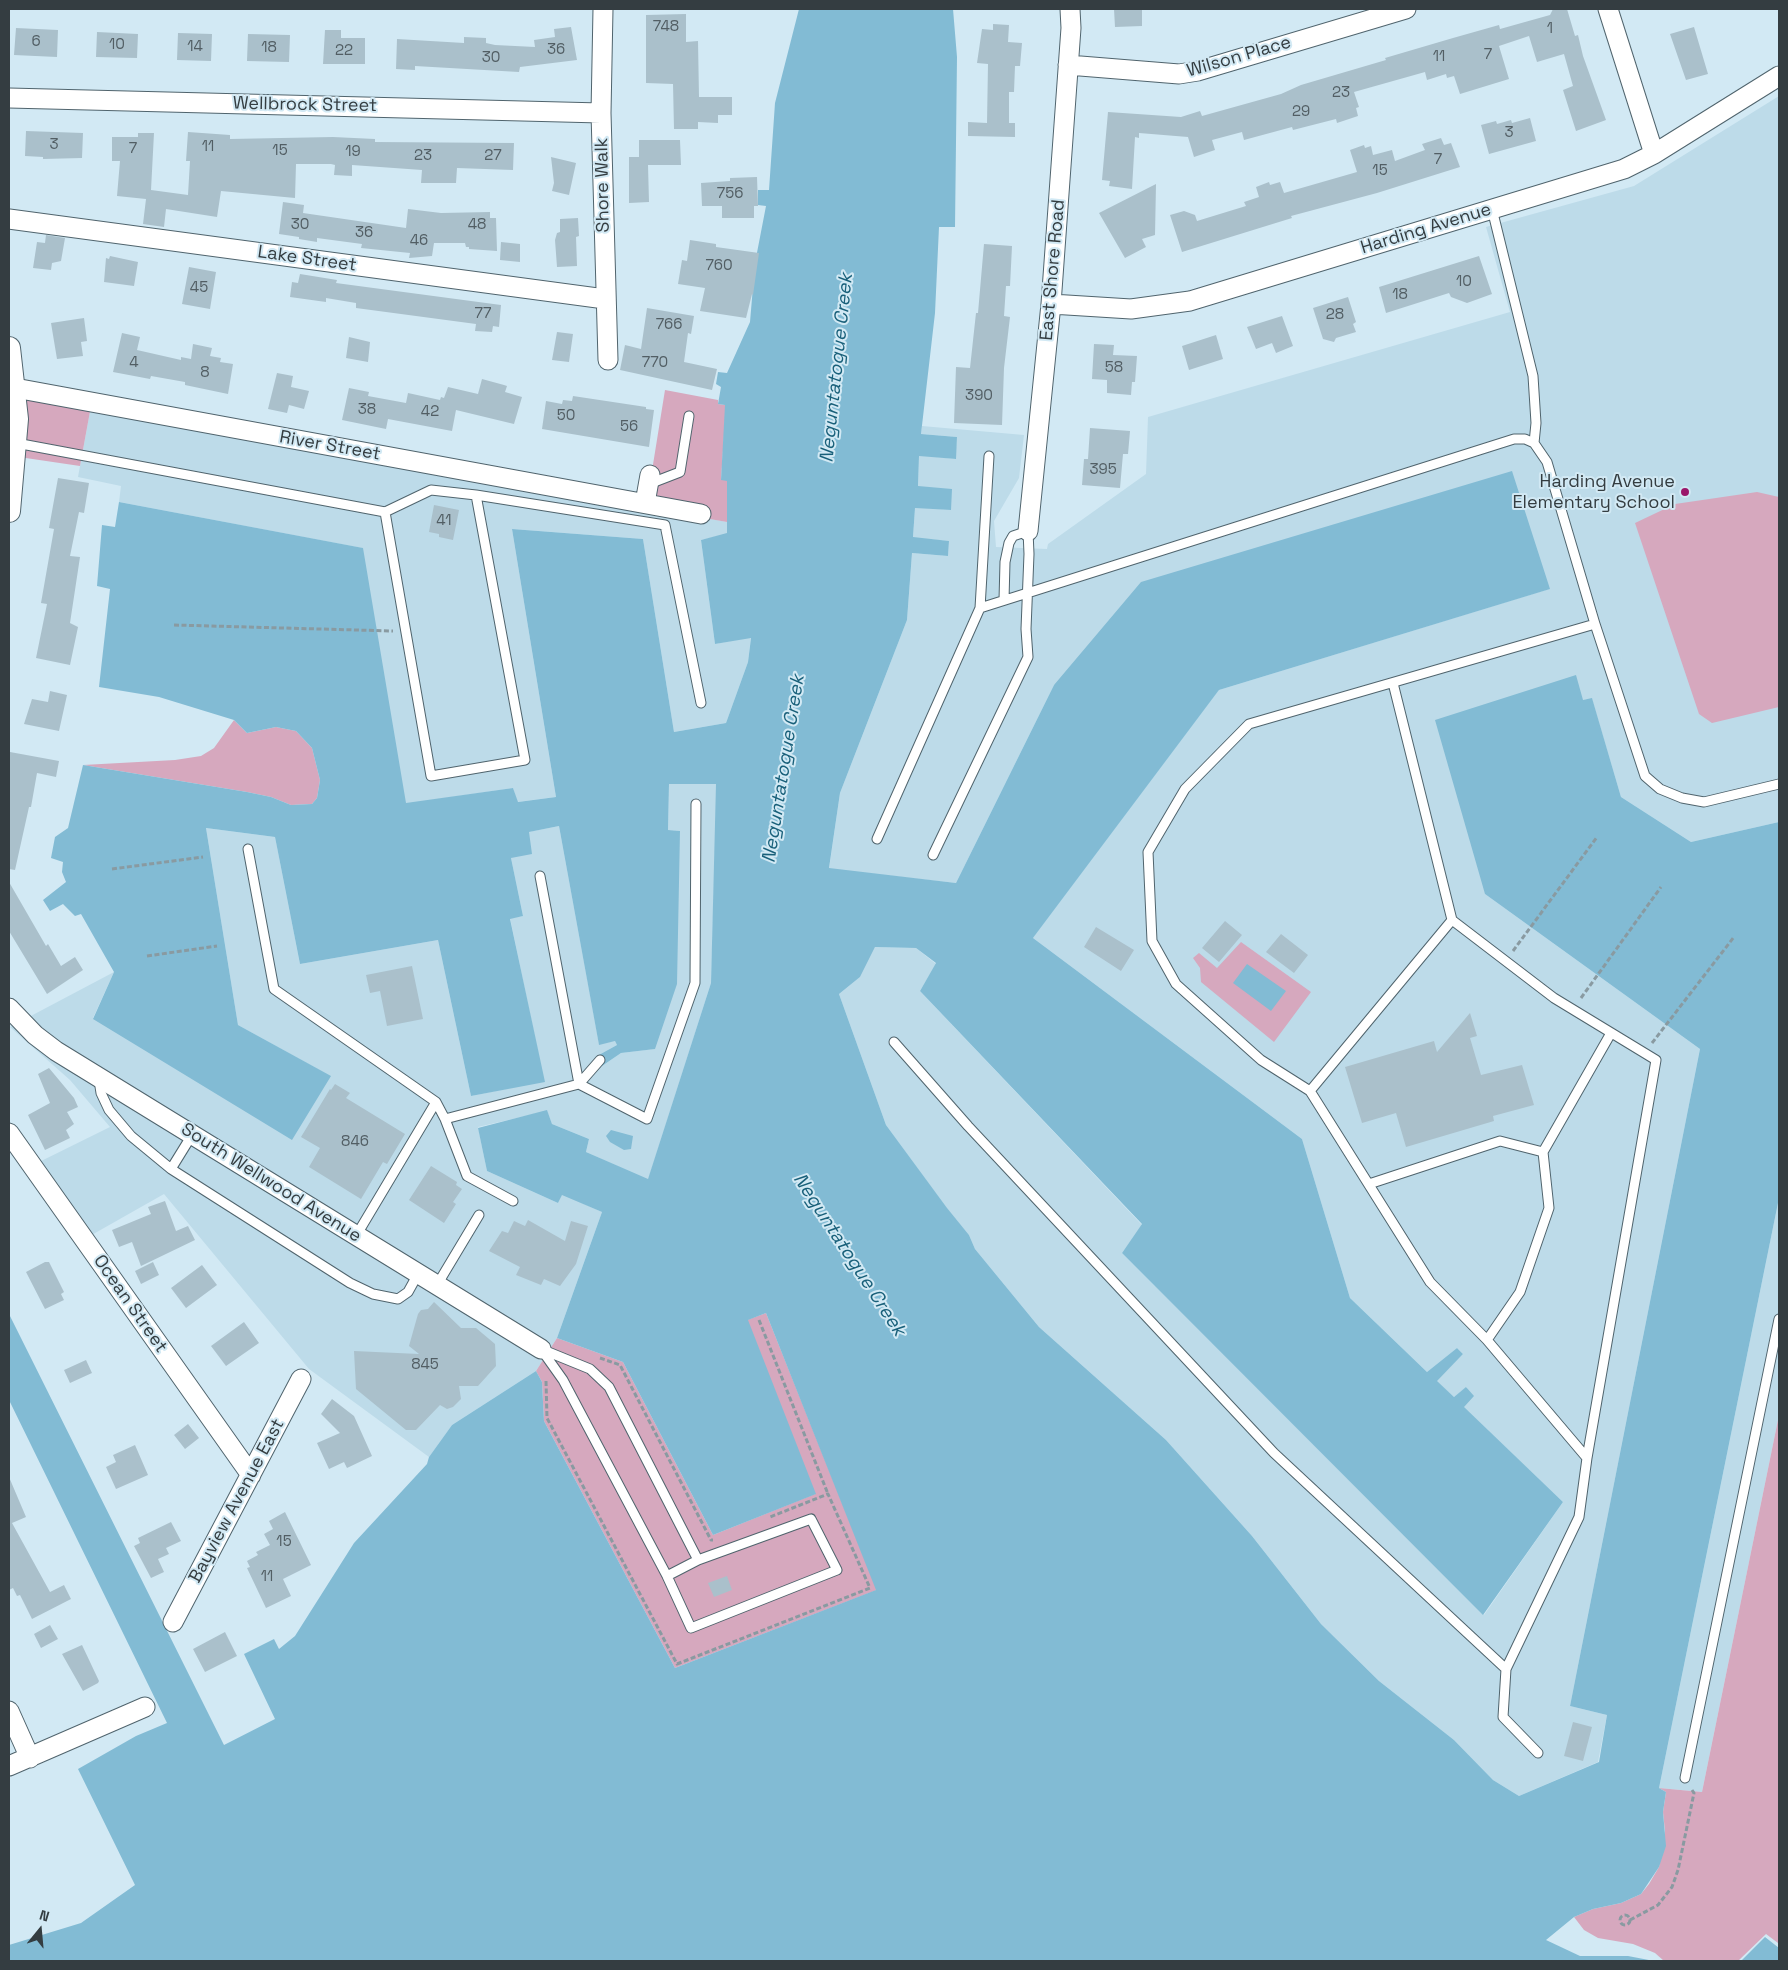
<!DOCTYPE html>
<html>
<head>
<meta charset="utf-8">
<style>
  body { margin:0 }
  #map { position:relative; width:1788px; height:1970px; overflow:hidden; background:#d2e9f4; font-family:"Space Grotesk",sans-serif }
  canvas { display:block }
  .frame { position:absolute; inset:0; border:10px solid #343d41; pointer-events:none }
  .north { position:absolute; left:15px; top:1905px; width:50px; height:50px; -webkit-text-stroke:4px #d2e9f4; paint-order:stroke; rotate:17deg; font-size:14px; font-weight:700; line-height:20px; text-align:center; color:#343d41 }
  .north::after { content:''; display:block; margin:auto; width:18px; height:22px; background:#343d41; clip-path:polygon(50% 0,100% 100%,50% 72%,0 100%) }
</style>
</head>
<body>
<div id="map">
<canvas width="1788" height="1970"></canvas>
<div class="frame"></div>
<div class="north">N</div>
</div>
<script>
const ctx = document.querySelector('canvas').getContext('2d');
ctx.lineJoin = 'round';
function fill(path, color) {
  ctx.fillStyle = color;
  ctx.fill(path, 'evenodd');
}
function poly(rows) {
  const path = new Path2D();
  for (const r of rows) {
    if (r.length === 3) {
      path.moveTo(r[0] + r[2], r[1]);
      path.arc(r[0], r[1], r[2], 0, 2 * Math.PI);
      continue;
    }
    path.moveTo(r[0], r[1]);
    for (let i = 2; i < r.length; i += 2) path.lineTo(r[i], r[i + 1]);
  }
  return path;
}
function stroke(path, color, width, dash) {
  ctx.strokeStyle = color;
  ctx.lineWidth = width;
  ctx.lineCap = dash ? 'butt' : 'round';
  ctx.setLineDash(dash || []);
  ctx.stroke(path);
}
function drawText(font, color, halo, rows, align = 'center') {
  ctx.font = font + ' "Space Grotesk",sans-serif';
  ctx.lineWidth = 4;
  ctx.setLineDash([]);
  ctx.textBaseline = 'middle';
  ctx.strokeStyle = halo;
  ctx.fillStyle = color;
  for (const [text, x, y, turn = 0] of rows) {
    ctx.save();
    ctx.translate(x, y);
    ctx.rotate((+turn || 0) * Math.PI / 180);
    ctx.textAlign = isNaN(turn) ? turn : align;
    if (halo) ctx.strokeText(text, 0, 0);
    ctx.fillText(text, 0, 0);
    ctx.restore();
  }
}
const built = poly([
  [1779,96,1779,822,1691,842,1621,797,1592,699,1583,700,1485,894,1700,1049,1570,1706,1607,1715,1598,1762,1519,1796,1493,1780,1454,1740,1379,1681,1321,1624,1252,1536,1166,1440,1039,1327,975,1249,969,1235,947,1209,886,1125,839,994,860,977,875,947,916,948,936,964,920,991,1142,1225,1122,1253,1484,1615,1563,1502,1463,1407,1467,1387,1454,1397,1436,1381,1463,1354,1457,1348,1427,1372,1350,1298,1302,1139,1033,938,1219,690,1549,589,1054,685,956,883,829,869,840,793,907,620,912,553,948,556,949,541,913,538,915,507,951,510,918,487,919,455,955,459,957,437,921,434,922,426,1024,435,1019,478,994,521,996,547,1047,549,1048,544,1146,474,1148,417,1510,312,1486,227,1634,186],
  [91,406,727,522,727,534,701,540,715,644,751,637,748,662,726,723,674,732,643,539,512,529,556,797,517,802,513,788,405,804,362,548,119,502,121,486,78,477],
  [669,783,717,784,711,983,648,1180,586,1152,589,1139,552,1124,547,1111,478,1127,487,1171,558,1203,562,1194,602,1212,557,1338,536,1371,452,1425,429,1457,309,1369,164,1194,81,1241,27,1168,110,1127,70,1080,10,1027,114,972,93,1018,330,1076,238,1025,206,828,275,837,300,964,438,940,471,1096,544,1081,510,918,523,916,511,858,528,832,559,826,599,1044,615,1041,617,1045,597,1056,602,1066,621,1053,654,1049,680,831,668,830],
  [1779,1198,1779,1415,1702,1792,1659,1788]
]);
const green = poly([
  [665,390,718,400,718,404,726,405,721,480,727,480,727,522,646,508],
  [21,392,91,406,80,466,19,457],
  [1757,492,1779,497,1779,707,1712,723,1699,714,1635,523,1675,504],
  [234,720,247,733,276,727,296,731,312,748,320,780,317,798,312,804,291,805,271,797,247,792,83,765,175,760,201,756,214,748],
  [1241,942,1311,992,1274,1042,1201,982,1200,968,1193,958,1199,953,1217,968],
  [766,1313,877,1590,675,1668,544,1421,542,1382,536,1371,557,1338,623,1362,713,1535,815,1494,747,1320],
  [1779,1415,1779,1942,1778,1943,1766,1934,1738,1961,1664,1961,1655,1953,1633,1944,1598,1938,1584,1930,1574,1917,1593,1909,1621,1903,1641,1894,1649,1884,1659,1867,1665,1831,1663,1812,1666,1792,1659,1788,1702,1792]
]);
const water = poly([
  [799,9,953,9,957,57,955,227,939,227,935,313,921,434,957,437,956,459,919,456,918,486,952,489,951,510,915,508,913,537,949,541,948,556,912,553,907,620,840,793,829,868,956,883,1054,685,1141,582,1512,471,1550,589,1219,690,1033,938,1302,1139,1350,1298,1427,1372,1457,1348,1463,1354,1437,1381,1454,1397,1466,1387,1474,1396,1464,1407,1563,1502,1483,1615,1122,1253,1142,1224,920,991,936,963,916,948,875,947,860,977,839,994,886,1125,947,1208,969,1235,975,1249,1039,1327,1166,1440,1252,1536,1321,1624,1379,1681,1454,1740,1493,1780,1519,1796,1599,1762,1607,1715,1570,1706,1700,1049,1485,894,1435,720,1576,675,1583,700,1592,698,1621,797,1691,842,1779,822,1779,1198,1659,1788,1666,1792,1663,1812,1666,1846,1659,1867,1641,1894,1621,1903,1593,1909,1574,1917,1546,1940,1580,1956,1628,1956,1654,1961,9,1961,9,1945,81,1923,135,1885,78,1769,136,1736,167,1723,9,1400,9,1314,224,1745,275,1719,244,1654,274,1639,279,1649,295,1636,354,1543,427,1464,429,1457,452,1425,536,1371,542,1382,544,1421,675,1668,876,1590,766,1313,748,1320,816,1494,713,1535,623,1362,557,1338,602,1212,562,1195,558,1203,487,1171,478,1128,547,1110,552,1124,589,1139,586,1152,648,1179,711,983,716,784,669,784,668,830,680,831,677,984,655,1049,621,1053,602,1066,597,1056,617,1045,615,1041,599,1045,559,826,529,832,532,854,511,858,523,916,510,919,545,1082,471,1096,438,940,300,964,275,837,206,828,238,1025,331,1076,292,1140,93,1019,114,972,81,914,75,916,63,904,50,911,43,900,66,882,62,872,63,862,51,858,55,837,68,828,83,765,247,792,271,797,291,805,312,804,317,798,320,780,312,748,296,731,276,727,247,733,234,720,159,697,99,687,110,589,97,586,102,525,115,527,119,502,363,548,406,803,513,788,518,802,556,797,512,529,643,539,674,732,726,723,748,662,751,638,715,644,701,540,727,533,727,481,721,480,725,405,718,404,721,387,716,384,718,372,727,373,750,322,755,263,766,206,758,205,758,190,769,190,775,103],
  [1247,964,1286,991,1271,1011,1233,983],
  [611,1130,633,1136,631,1149,624,1150,610,1142,606,1136],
  [1765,1937,1779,1948,1779,1961,1741,1961]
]);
const building = poly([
  [1114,9,1142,9,1142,26,1115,27],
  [1553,9,1567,9,1575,36,1578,35,1583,56,1606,120,1576,131,1563,90,1573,86,1564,54,1537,62,1529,36,1499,46,1509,79,1460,94,1454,76,1447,78,1446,74,1427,80,1425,72,1354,92,1359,107,1356,108,1358,116,1337,123,1336,119,1293,130,1292,127,1244,140,1242,132,1212,140,1215,150,1194,157,1188,137,1139,133,1139,138,1135,137,1132,189,1109,186,1110,181,1102,180,1108,112,1181,117,1200,111,1202,116,1281,94,1301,85,1386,60,1385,58,1453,38,1499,25,1500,29,1550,15],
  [686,14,686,42,698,41,699,97,732,97,732,115,718,115,718,123,698,122,698,129,674,129,673,84,646,83,646,15],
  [993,24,1009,25,1008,42,1022,43,1020,66,1015,66,1014,92,1009,92,1009,123,1015,123,1015,137,968,136,968,122,987,123,988,64,977,63,982,29,993,30],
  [571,27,577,60,520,67,519,72,415,66,415,70,396,69,397,39,464,43,464,37,486,38,486,43,495,45,535,47,534,40,555,37,554,29],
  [1694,27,1708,74,1686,80,1670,34],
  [16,28,58,30,57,57,14,55],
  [325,30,341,30,341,38,365,38,365,64,323,64],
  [97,32,138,34,137,58,96,57],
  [178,33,212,34,211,61,177,60],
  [248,34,290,35,289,62,247,61],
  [1530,118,1536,141,1489,154,1481,125,1496,121,1497,124,1511,120,1512,123],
  [26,131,83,133,82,158,43,159,43,157,25,156],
  [188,132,230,135,230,139,333,137,375,139,375,142,514,143,513,170,457,168,456,183,421,183,422,170,352,165,352,176,334,175,335,165,331,164,296,164,295,198,221,191,217,217,166,209,164,227,143,224,146,199,117,196,120,161,112,161,112,137,138,137,138,133,154,133,151,190,188,195,190,161,186,161],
  [1441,138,1444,145,1451,143,1460,167,1377,193,1291,216,1292,218,1182,252,1170,215,1184,211,1195,215,1197,221,1246,206,1244,202,1259,197,1256,187,1269,182,1270,185,1280,182,1284,193,1357,172,1350,150,1364,145,1365,148,1371,146,1373,155,1392,150,1395,161,1425,150,1422,144],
  [639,140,680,140,681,165,648,165,649,202,629,203,629,157,639,157],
  [551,157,576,163,569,195,552,191,554,183],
  [757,177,758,206,754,206,754,218,722,218,722,206,702,206,701,183,730,181,730,178],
  [1156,184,1155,235,1142,239,1146,247,1125,258,1099,213],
  [283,202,304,205,303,213,406,228,408,209,441,213,490,212,490,218,496,218,497,251,469,249,469,247,466,247,465,243,434,243,432,256,409,258,410,253,361,248,362,244,317,238,317,242,299,239,299,237,279,234],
  [578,218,579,236,576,237,577,266,557,267,555,240,557,233,560,232,560,219],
  [46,235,65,238,61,261,52,263,51,270,33,268,37,242,45,243],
  [690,240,716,244,716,247,759,253,753,295,752,294,746,318,700,311,705,288,678,284,682,260,687,261],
  [501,242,520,244,520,262,500,260],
  [984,244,1012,246,1010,286,1006,286,1004,316,1010,317,1004,368,1002,425,954,423,956,367,970,368,976,313,978,313],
  [110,256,138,262,134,286,104,282,106,258,109,259],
  [1479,256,1492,294,1467,303,1451,297,1449,293,1386,313,1379,287],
  [189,267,216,272,210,309,182,304],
  [300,274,337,280,336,283,501,305,499,327,493,326,492,332,475,331,476,324,356,308,356,303,326,298,326,302,290,297,292,282,298,283],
  [1348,297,1356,322,1353,324,1356,332,1336,338,1334,342,1323,339,1313,308],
  [647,308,694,316,691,334,688,333,684,362,717,369,712,390,620,370,625,345,641,349],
  [1282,316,1293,346,1276,353,1272,343,1256,349,1247,327],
  [84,318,87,341,81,342,83,356,57,359,51,323],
  [557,332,573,334,569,362,552,360],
  [122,333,140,337,137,350,181,360,181,357,191,359,193,344,212,348,210,356,221,358,220,362,233,364,228,394,185,385,185,382,151,376,150,379,113,372],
  [1216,335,1223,359,1189,370,1182,346],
  [349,337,370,342,368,362,346,358],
  [1094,344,1114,345,1113,355,1137,356,1135,382,1132,382,1131,395,1107,393,1107,380,1092,379],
  [277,373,293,376,291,387,309,391,304,409,289,405,287,413,268,409],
  [482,379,504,385,507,386,505,392,522,397,514,424,456,410,452,431,388,419,386,429,342,420,349,388,369,392,368,396,406,403,408,393,440,400,441,397,444,398,448,387,478,394],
  [573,396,646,407,646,409,654,410,649,447,542,429,546,401,562,404,563,400,572,401],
  [1090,428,1130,431,1128,454,1123,454,1120,488,1082,485,1084,459,1088,459],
  [58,478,89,483,84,513,79,512,70,556,80,557,70,623,78,627,70,665,36,658,47,604,41,603,54,529,49,528],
  [434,505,459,510,453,540,439,537,439,534,429,532],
  [50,691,67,695,59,731,24,724,32,699,48,702],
  [10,752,59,761,56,777,37,773,31,807,29,807,15,870,9,869],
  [9,882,46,946,48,944,61,966,75,957,83,970,47,994,9,931],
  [1225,921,1242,935,1219,962,1202,948],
  [1096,927,1134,950,1121,971,1084,947],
  [1281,934,1308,955,1294,973,1266,952],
  [412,966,423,1019,387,1026,380,991,370,993,366,975],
  [1470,1013,1477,1036,1470,1038,1481,1075,1522,1065,1534,1105,1493,1116,1494,1121,1406,1147,1396,1113,1362,1123,1345,1067,1434,1041,1437,1052],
  [49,1068,74,1098,78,1107,67,1112,74,1124,66,1130,70,1138,45,1150,28,1115,50,1103,38,1074],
  [335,1084,350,1093,346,1098,405,1134,387,1164,383,1162,361,1199,309,1167,320,1148,301,1137,330,1089,331,1090],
  [431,1166,457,1182,456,1185,462,1189,453,1202,456,1204,444,1223,409,1200],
  [165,1201,176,1231,188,1226,195,1240,141,1266,132,1242,119,1247,112,1230,151,1214,148,1207],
  [528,1220,565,1241,571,1221,588,1226,576,1264,560,1286,544,1279,541,1285,516,1275,520,1267,489,1251,502,1231,508,1233,514,1221,525,1226],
  [45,1262,49,1262,64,1292,61,1294,64,1300,45,1309,26,1272],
  [153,1262,159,1275,141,1284,135,1271],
  [202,1265,217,1285,186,1308,171,1288],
  [434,1302,461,1328,476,1328,495,1344,496,1366,478,1386,459,1386,461,1399,453,1407,447,1409,440,1405,416,1430,406,1430,356,1389,354,1351,419,1354,409,1346,418,1314,421,1310,428,1309],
  [244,1322,259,1343,226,1366,211,1346],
  [86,1360,92,1373,70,1383,64,1370],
  [332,1399,354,1416,372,1456,347,1468,344,1462,329,1469,317,1443,340,1433,321,1414],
  [188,1424,199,1438,185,1449,174,1435],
  [135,1445,148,1475,116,1489,106,1467,116,1462,113,1455],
  [9,1477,26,1517,12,1523,50,1592,64,1585,71,1599,32,1619,20,1595,17,1596,13,1588,9,1590],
  [285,1512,311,1565,283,1579,291,1596,266,1608,247,1568,250,1567,247,1561,258,1555,256,1552,270,1545,264,1534,273,1529,269,1521],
  [171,1522,181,1541,166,1548,169,1554,158,1559,164,1572,151,1578,134,1546,140,1543,138,1538],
  [727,1576,732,1590,714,1597,708,1583],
  [50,1625,58,1639,41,1648,34,1634],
  [225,1632,237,1656,205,1672,193,1649],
  [82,1645,99,1681,98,1683,83,1691,62,1654],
  [1573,1722,1592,1727,1583,1761,1564,1756]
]);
const path = poly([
  [174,625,393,631],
  [112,869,203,857],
  [1513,951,1597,837],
  [147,956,217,946],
  [1581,998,1661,887],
  [1652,1043,1734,937],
  [759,1320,828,1494],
  [600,1358,620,1365,711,1540,713,1540],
  [546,1381,547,1418,677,1664,870,1588,828,1494,770,1517],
  [1625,1920,5],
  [1630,1920,1658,1905,1672,1887,1678,1870,1694,1793,1692,1790]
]);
const service = poly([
  [1492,209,1533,376,1536,423,1534,443],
  [16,443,385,512,431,776,525,760,476,495,431,490,385,512],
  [649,484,680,472,689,416],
  [476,495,665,525,701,703],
  [980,608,989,456],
  [1595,624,1645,776,1660,789,1682,798,1704,802,1779,784],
  [1393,683,1452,920,1554,998,1656,1060,1587,1458],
  [877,839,980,608,1514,439,1525,439,1534,443,1547,462,1595,624,1249,724,1185,789,1148,852,1152,941,1176,984,1261,1060,1310,1091,1430,1282,1487,1340,1520,1292,1549,1208,1543,1152,1500,1141,1369,1184],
  [248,849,274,989,436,1102,445,1119,467,1176,513,1201],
  [933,855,1028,657,1026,629,1029,554,1028,531,1013,536,1009,543,1005,562,1004,600],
  [894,1042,968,1126,1274,1453,1506,1669,1579,1517,1587,1458,1487,1340],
  [600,1060,579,1084,647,1119,695,983,696,804],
  [99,1080,101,1093,109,1110,131,1136,171,1169,350,1283,373,1294,398,1299,408,1292,418,1274],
  [1310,1091,1452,920],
  [445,1119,579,1084,540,876],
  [1543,1152,1611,1033],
  [171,1169,192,1135],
  [356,1236,436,1102],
  [437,1285,479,1215],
  [541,1349,590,1369,609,1387,698,1560,811,1519,837,1570,691,1628,667,1576,563,1380,541,1349],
  [667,1576,698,1560],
  [1506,1669,1503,1717,1538,1753],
  [1685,1778,1779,1319]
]);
const minor = poly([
  [603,9,601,113,608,360],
  [1608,9,1654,154],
  [1068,65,1179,74,1198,71,1406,9],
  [9,98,601,113],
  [9,219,605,299],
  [1051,304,1131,309,1190,301,1624,169,1654,154,1779,76],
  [15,388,701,514],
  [645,503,650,475],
  [1028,531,1051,304,1071,28,1070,9],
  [9,1008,35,1035,56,1051,541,1349],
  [9,1133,251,1475],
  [173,1622,301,1379],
  [9,1711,30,1758],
  [9,1766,145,1707]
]);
const tertiary = poly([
  [9,348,17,419,9,511]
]);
const markers = [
  [1685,492,5,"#9a166a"]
];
const numberNames = [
  ["748",666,27],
  ["1",1550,29],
  ["6",36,42],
  ["10",117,45],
  ["14",195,47],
  ["18",269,48],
  ["36",556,50],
  ["22",344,51],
  ["7",1488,55],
  ["11",1439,57],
  ["30",491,58],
  ["23",1341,93],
  ["29",1301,112],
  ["3",1509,133],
  ["3",54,145],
  ["11",208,147],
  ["7",133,149],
  ["15",280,151],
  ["19",353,152],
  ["23",423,156],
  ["27",493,156],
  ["7",1438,160],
  ["15",1380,171],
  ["756",730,194],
  ["30",300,225],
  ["48",477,225],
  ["36",364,233],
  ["46",419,241],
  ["760",719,266],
  ["10",1464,282],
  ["45",199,288],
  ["18",1400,295],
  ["77",483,314],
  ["28",1335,315],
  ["766",669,325],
  ["4",134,363],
  ["770",655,363],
  ["58",1114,368],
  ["8",205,373],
  ["390",979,396],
  ["38",367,410],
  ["42",430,412],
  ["50",566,416],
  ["56",629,427],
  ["395",1103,470],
  ["41",444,521],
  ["846",355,1142],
  ["845",425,1365],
  ["15",284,1542],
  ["11",267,1577]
];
const streetNames = [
  ["Wilson Place",1239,57,-16],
  ["Wellbrock Street",305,105,1],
  ["Shore Walk",603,185,-91],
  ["Harding Avenue",1426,229,-17],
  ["Lake Street",307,259,8],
  ["East Shore Road",1053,270,-85],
  ["River Street",330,446,10],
  ["South Wellwood Avenue",271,1183,32],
  ["Ocean Street",130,1304,55],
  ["Bayview Avenue East",237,1501,-62]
];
const poiNames = [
  ["Harding Avenue",1675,482],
  ["Elementary School",1675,503]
];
const waterNames = [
  ["Neguntatogue Creek",837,368,-84],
  ["Neguntatogue Creek",784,769,-81],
  ["Neguntatogue Creek",849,1255,57]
];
fill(built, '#bddbe9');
fill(green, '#d6a8be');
fill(water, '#82bbd4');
fill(building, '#aac0cb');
stroke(service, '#50646d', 11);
stroke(minor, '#50646d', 21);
stroke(tertiary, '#50646d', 24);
stroke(path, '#899aa1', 3, [5, 2.5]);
stroke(service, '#fff', 9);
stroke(minor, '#fff', 19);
stroke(tertiary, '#fff', 22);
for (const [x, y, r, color] of markers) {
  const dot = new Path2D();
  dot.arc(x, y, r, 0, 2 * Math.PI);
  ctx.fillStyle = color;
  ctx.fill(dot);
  stroke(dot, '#d2e9f4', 2);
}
drawText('15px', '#525e64', null, numberNames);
drawText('18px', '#343d41', '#d2e9f4', streetNames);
drawText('18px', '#343d41', '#d2e9f4', poiNames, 'right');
drawText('italic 19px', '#19607a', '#d2e9f4', waterNames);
</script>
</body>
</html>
